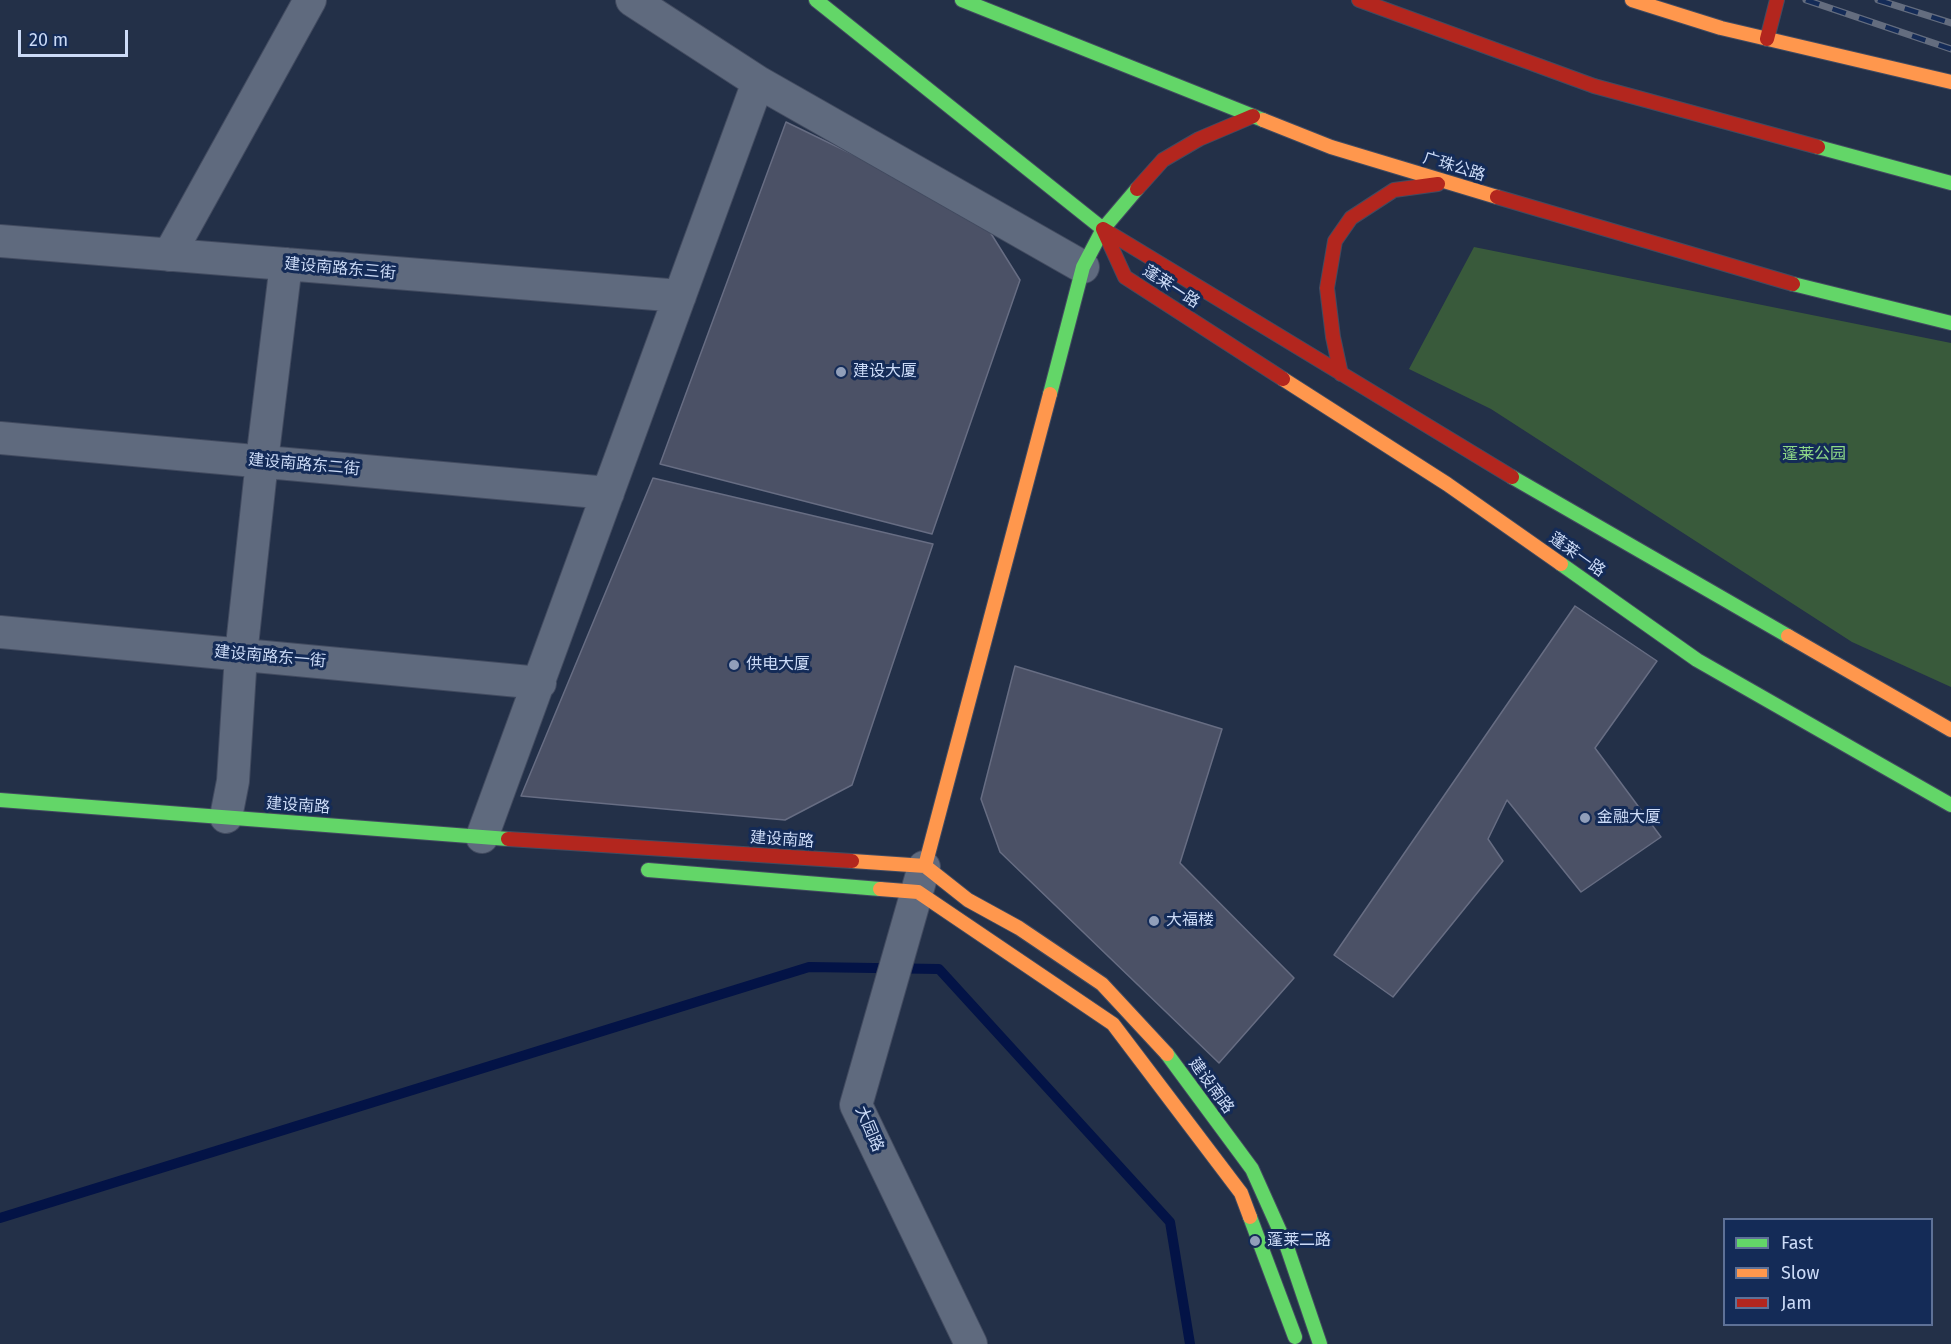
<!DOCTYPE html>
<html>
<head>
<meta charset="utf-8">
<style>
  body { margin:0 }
  #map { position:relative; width:1951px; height:1344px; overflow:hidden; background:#233048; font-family:"Fira Sans",sans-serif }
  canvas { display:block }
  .legend { position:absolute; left:1723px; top:1218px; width:210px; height:108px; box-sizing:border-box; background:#142b57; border:2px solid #5e7197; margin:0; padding:8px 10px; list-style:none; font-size:18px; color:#ccdbf7 }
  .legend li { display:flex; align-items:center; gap:12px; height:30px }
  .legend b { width:30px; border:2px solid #5e7197 }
  .scale { position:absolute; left:18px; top:30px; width:110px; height:27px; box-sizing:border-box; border:3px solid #ccdbf7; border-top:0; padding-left:8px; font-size:18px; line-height:21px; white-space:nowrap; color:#ccdbf7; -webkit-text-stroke:4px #142b57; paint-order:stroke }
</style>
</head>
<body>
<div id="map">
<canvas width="1951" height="1344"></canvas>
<ul class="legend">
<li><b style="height:8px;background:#63d668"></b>Fast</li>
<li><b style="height:8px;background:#ff974d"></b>Slow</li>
<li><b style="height:8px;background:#b3261e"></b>Jam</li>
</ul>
<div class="scale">20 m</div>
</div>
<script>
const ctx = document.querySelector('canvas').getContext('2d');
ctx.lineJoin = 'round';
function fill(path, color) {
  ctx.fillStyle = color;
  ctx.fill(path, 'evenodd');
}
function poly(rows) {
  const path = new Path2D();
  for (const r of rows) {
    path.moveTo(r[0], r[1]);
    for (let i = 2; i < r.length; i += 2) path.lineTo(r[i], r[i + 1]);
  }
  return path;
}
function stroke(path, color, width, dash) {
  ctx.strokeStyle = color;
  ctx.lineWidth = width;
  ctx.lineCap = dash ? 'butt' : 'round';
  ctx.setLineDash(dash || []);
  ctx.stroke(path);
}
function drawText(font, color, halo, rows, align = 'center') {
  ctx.font = font + ' "Fira Sans","Noto Sans SC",sans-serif';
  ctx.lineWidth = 6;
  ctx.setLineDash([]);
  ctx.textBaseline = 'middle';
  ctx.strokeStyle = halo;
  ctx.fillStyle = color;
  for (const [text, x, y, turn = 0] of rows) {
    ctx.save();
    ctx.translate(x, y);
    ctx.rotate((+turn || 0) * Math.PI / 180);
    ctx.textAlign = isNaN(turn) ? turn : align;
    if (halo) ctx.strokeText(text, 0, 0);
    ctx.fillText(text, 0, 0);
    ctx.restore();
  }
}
const green = poly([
  [1474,247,1951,343,1951,687,1852,642,1491,409,1409,369]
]);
const stream = poly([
  [0,1218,809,967,939,969,1170,1222,1190,1344]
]);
const building = poly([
  [786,122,980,216,1020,280,932,534,660,464,786,122],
  [653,478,933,544,852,785,785,820,521,796,653,478],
  [1575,606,1657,661,1595,748,1661,837,1581,892,1507,800,1488,839,1503,861,1393,997,1334,955,1575,606],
  [1015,666,1222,729,1180,863,1294,978,1219,1063,1000,852,981,799,1015,666]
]);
const street = poly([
  [632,0,758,82,1083,267],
  [0,241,680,296],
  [169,255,310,0],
  [0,438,608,493],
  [0,632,540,683],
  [226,817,233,781,241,655,262,461,286,264],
  [482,837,758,82],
  [924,867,856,1105,971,1344]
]);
const fast = poly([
  [816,0,1103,229],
  [962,0,1263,120],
  [1818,147,1951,183],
  [1793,284,1951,323],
  [1050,394,1083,267,1103,229,1137,189],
  [1512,477,1788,636],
  [1561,564,1697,660,1951,805],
  [0,800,508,839],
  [648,870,880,889],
  [1167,1054,1252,1169,1287,1247,1320,1344],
  [1250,1217,1295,1337]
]);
const slow = poly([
  [1632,0,1721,28,1951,82],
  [1263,120,1331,147,1497,197],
  [1283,379,1447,484,1561,564],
  [1788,636,1951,730],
  [852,861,925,866,968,900,1019,928,1102,984,1167,1054],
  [925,866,1050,394],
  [880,889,918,892,1113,1024,1241,1193,1250,1217]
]);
const jam = poly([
  [1359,0,1594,86,1818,147],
  [1767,39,1777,0],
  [1137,189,1163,160,1199,139,1253,116],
  [1497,197,1793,284],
  [1103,229,1125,277,1283,379],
  [1103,229,1512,477],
  [1341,374,1333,337,1327,288,1335,241,1351,218,1394,190,1438,184],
  [508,839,852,861]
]);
const rail = poly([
  [1806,0,1951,49],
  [1878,0,1951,23]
]);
const markers = [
  [841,372,6,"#919fba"],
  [734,665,6,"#919fba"],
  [1585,818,6,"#919fba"],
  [1154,921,6,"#919fba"],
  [1255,1241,6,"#919fba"]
];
const streetNames = [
  ["广珠公路",1454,167,17],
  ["建设南路东三街",340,269,5],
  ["蓬莱一路",1171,287,33],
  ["建设南路东二街",304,465,5],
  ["蓬莱一路",1577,555,35],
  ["建设南路东一街",270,657,5],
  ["建设南路",298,806,4],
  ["建设南路",782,840,4],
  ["建设南路",1211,1086,54],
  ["大园路",869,1129,67]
];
const poiNames = [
  ["建设大厦",853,372],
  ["供电大厦",746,665],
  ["金融大厦",1597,818],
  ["大福楼",1166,921],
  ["蓬莱二路",1267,1241]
];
const parkNames = [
  ["蓬莱公园",1814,455]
];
fill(green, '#395a3b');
stroke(stream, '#031346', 10);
fill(building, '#4b5166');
stroke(building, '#676d83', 1.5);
stroke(street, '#424b60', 34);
stroke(fast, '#424b60', 16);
stroke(slow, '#424b60', 16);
stroke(jam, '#424b60', 16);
stroke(street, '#5f6a7e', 32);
stroke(fast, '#63d668', 14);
stroke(slow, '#ff974d', 14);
stroke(jam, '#b3261e', 14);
stroke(rail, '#646d7f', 7);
stroke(rail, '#142b57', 4.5, [14]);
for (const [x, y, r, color] of markers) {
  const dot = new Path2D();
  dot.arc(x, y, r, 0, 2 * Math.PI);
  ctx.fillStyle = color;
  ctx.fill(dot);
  stroke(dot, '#142b57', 2);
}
drawText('16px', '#ccdbf7', '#142b57', streetNames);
drawText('16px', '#ccdbf7', '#142b57', poiNames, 'left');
drawText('16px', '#8ed987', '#142b57', parkNames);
</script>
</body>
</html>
